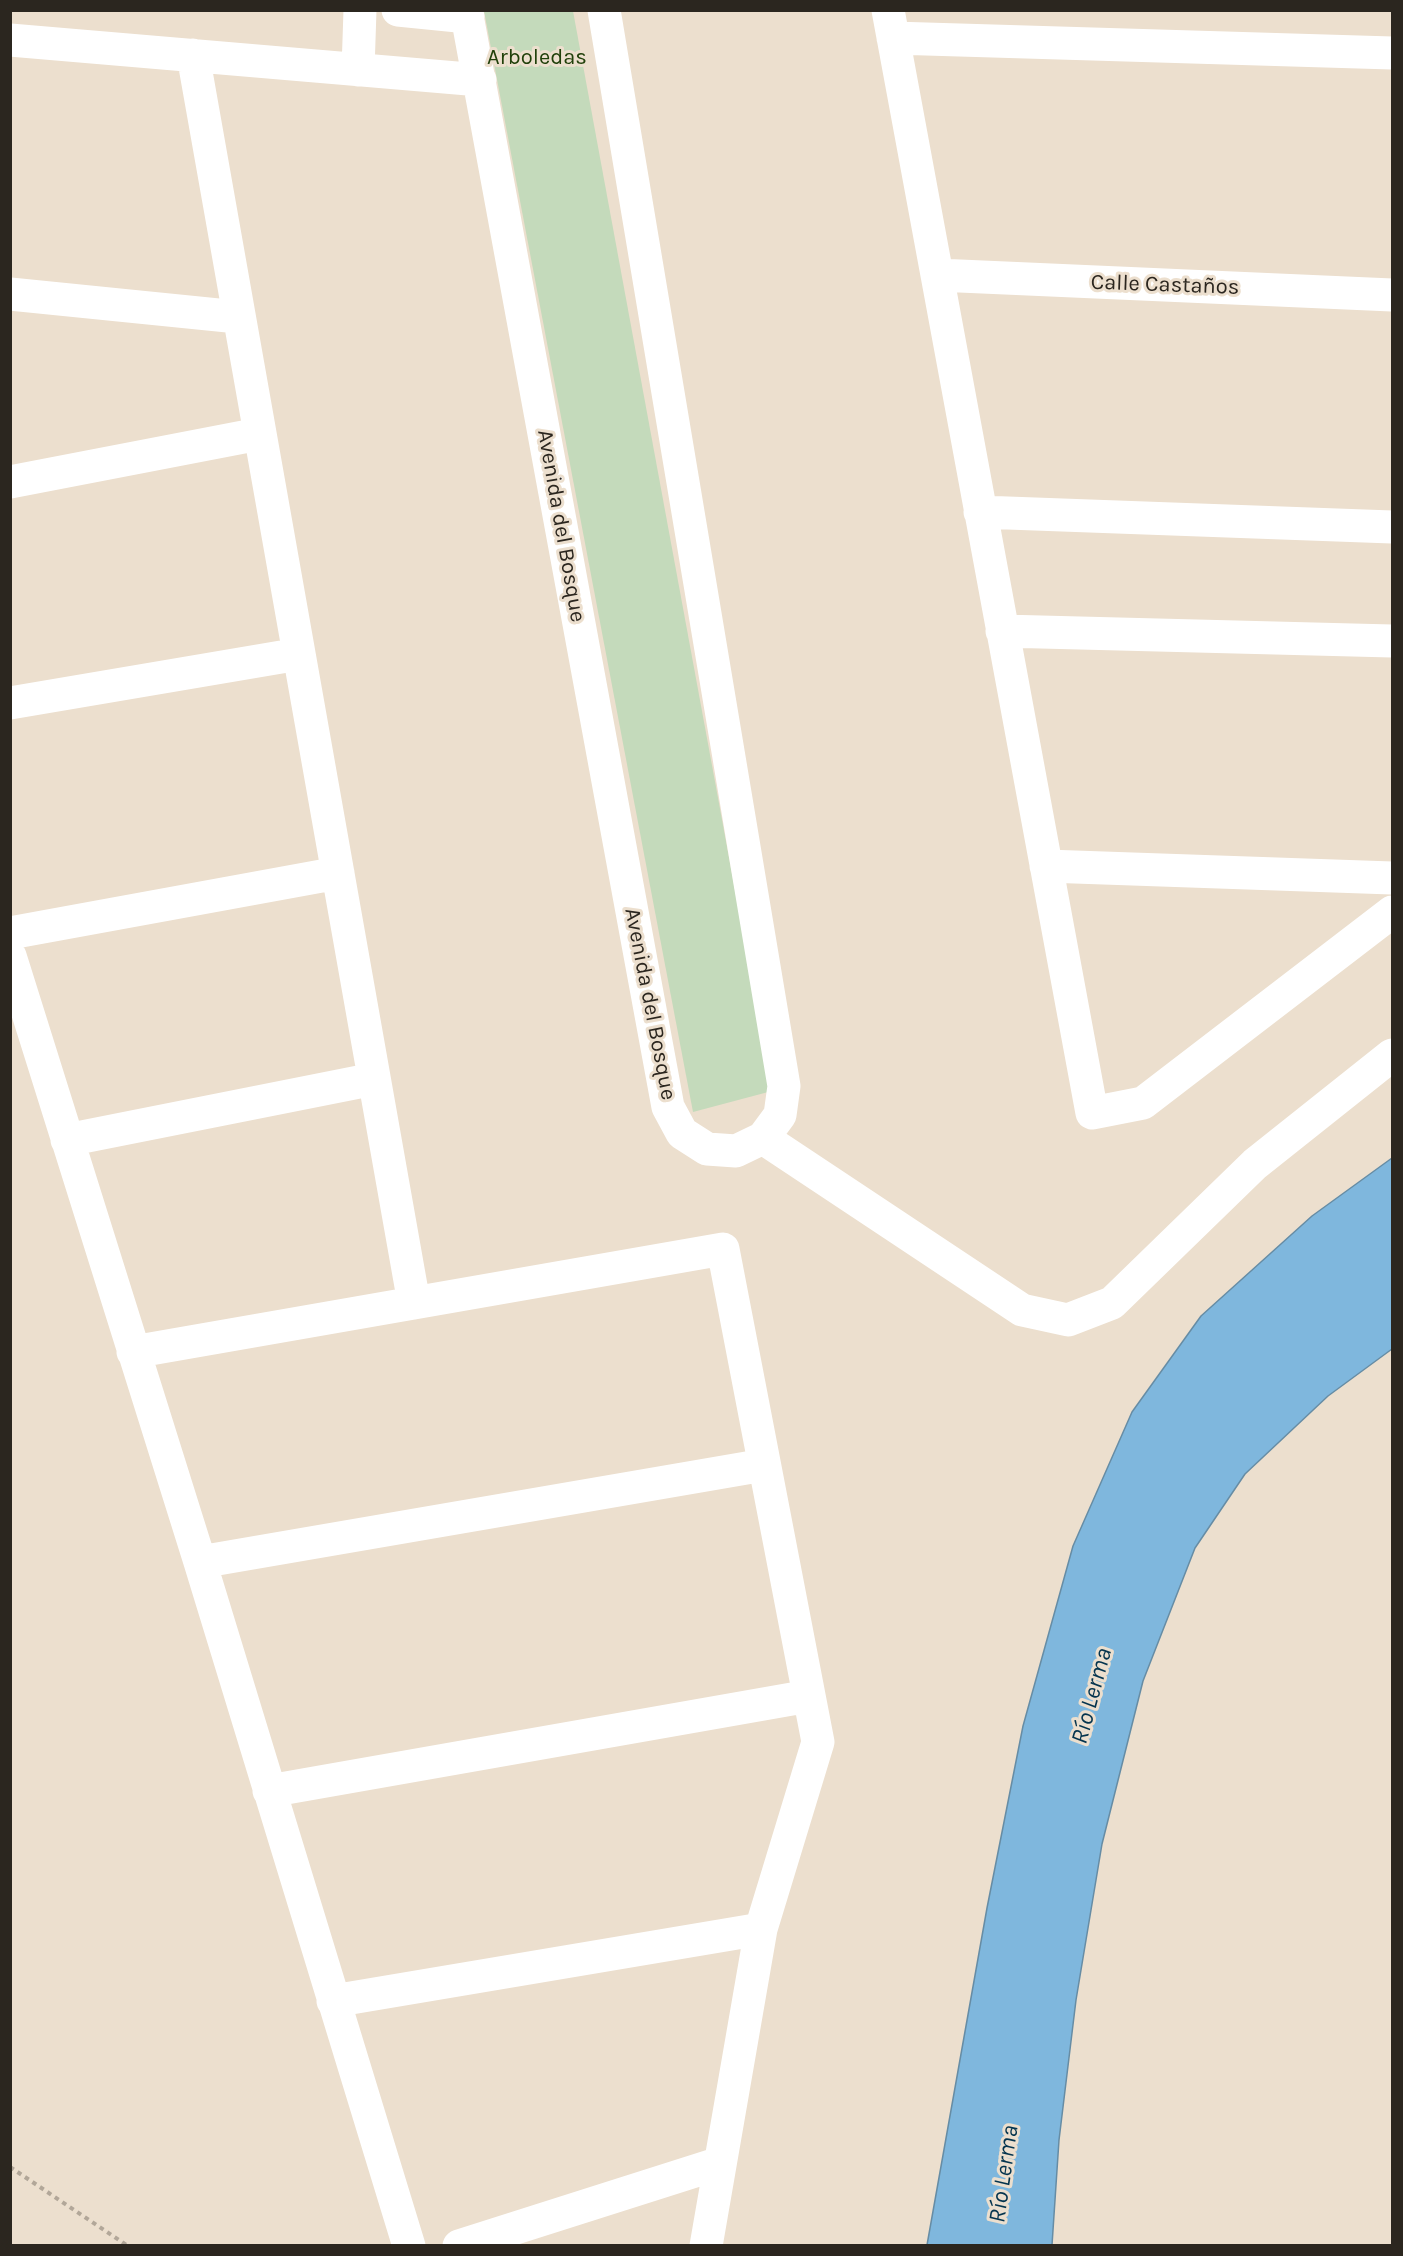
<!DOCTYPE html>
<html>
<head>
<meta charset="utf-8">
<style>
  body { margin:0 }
  #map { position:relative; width:1403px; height:2256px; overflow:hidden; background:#ecdfce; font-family:Karla,sans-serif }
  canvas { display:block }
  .frame { position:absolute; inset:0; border:12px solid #2b261f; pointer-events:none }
</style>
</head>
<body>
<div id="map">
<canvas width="1403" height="2256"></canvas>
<div class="frame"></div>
</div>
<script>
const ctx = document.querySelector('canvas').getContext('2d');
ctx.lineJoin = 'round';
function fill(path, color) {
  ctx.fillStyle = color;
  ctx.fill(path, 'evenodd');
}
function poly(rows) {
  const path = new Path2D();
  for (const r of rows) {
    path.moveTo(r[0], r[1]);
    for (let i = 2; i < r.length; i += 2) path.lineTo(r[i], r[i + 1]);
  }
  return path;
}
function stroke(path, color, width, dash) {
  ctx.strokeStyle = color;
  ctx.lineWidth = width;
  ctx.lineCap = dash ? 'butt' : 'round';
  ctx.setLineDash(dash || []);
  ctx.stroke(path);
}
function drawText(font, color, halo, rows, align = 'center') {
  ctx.font = font + ' Karla,sans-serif';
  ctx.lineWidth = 6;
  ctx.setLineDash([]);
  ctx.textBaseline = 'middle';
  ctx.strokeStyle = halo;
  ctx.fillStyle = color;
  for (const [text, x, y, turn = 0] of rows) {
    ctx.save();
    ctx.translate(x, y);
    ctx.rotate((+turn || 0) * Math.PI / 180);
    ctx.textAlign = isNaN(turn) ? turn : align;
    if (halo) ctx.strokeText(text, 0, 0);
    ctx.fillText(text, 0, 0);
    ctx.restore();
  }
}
const green = poly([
  [484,11,573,11,772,1091,693,1112]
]);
const water = poly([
  [1392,1158,1392,1349,1328,1396,1245,1474,1195,1548,1143,1681,1102,1844,1076,2000,1059,2140,1052,2245,927,2245,987,1908,1023,1726,1073,1546,1132,1412,1201,1316,1312,1216,1392,1158]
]);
const path = poly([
  [10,2167,128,2246]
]);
const minor = poly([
  [398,10,468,17],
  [466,10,668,1107,682,1133,707,1149,736,1151,763,1138,780,1115,784,1086,604,10],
  [888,10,1092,1113,1143,1103,1392,912],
  [893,38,1392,53],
  [10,40,480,80],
  [193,55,414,1303],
  [358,70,360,10],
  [937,275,1392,295],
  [10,294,238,317],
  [10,482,259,434],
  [980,512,1392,527],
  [1002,631,1392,641],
  [10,703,299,654],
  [1046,866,1392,878],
  [10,933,338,873],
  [10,956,200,1562,409,2246],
  [763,1138,1022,1310,1068,1320,1112,1303,1255,1164,1392,1055],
  [67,1140,374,1079],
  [133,1352,723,1249,818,1742,761,1929,706,2246],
  [200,1562,764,1465],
  [269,1791,809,1696],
  [333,2001,761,1929],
  [459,2246,720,2163]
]);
const parkNames = [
  ["Arboledas",537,58]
];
const streetNames = [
  ["Calle Castaños",1165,285,2],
  ["Avenida del Bosque",561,526,80],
  ["Avenida del Bosque",650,1004,79]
];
const waterNames = [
  ["Río Lerma",1092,1696,-75],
  ["Río Lerma",1004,2174,-82]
];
fill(green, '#c4dabb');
fill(water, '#7fb7dd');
stroke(water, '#668ca4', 1.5);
stroke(path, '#b2a799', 4, [4.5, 4.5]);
stroke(minor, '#fff', 33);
drawText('22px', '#20400a', '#ecdfce', parkNames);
drawText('22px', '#2b261f', '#ecdfce', streetNames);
drawText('italic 24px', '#04344e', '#ecdfce', waterNames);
</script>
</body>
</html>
